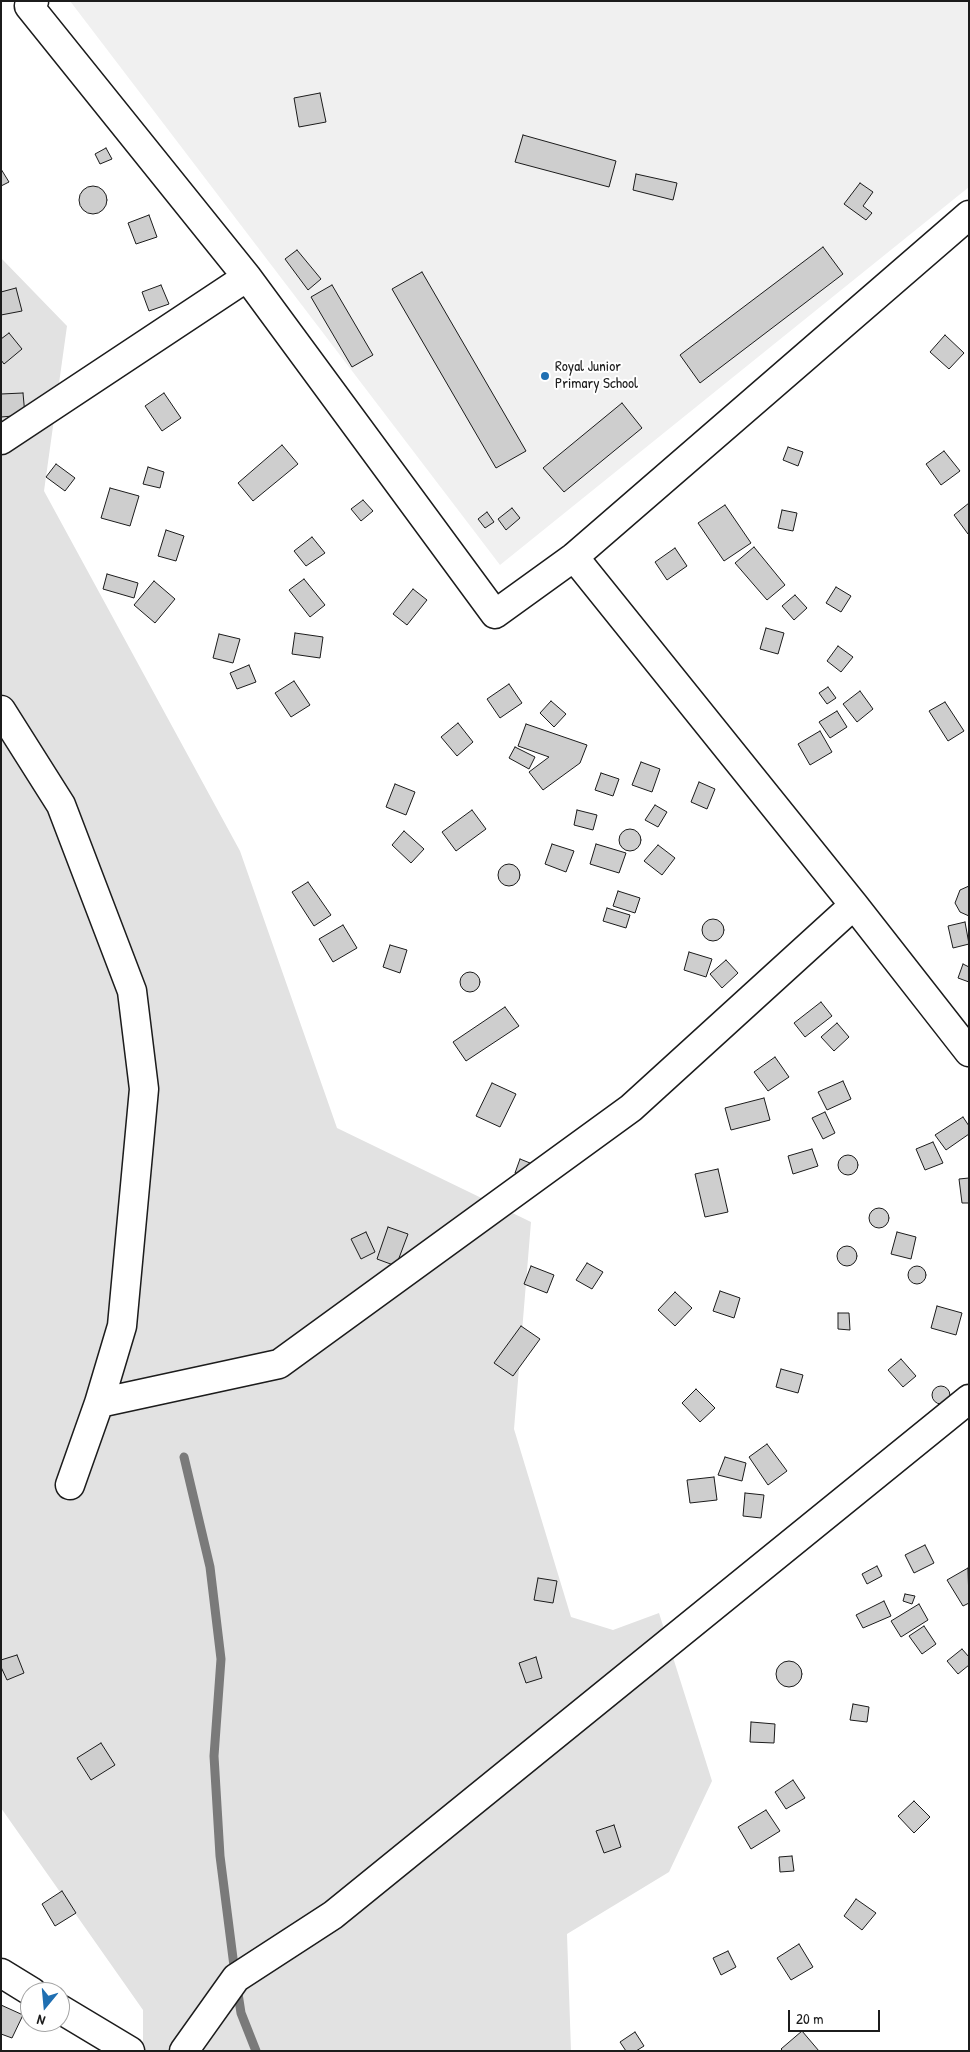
<!DOCTYPE html>
<html>
<head>
<meta charset="utf-8">
<style>
  body { margin:0 }
  #map { position:relative; width:970px; height:2052px; overflow:hidden; background:#fff; font-family:"Patrick Hand",sans-serif }
  canvas { display:block }
  .frame { position:absolute; inset:0; border:2px solid #1c1c1c; pointer-events:none }
  .north { position:absolute; left:20px; top:1982px; width:50px; height:50px; box-sizing:border-box; background:#fff; border:1px solid #a4a4a4; border-radius:50%; rotate:197deg; font-size:14px; font-weight:700; line-height:20px; text-align:center; color:#1c1c1c }
  .north::after { content:''; display:block; margin:auto; width:18px; height:22px; background:#1f6fb2; clip-path:polygon(50% 0,100% 100%,50% 72%,0 100%) }
  .scale { position:absolute; left:788px; top:2010px; width:92px; height:22px; box-sizing:border-box; border:2px solid #1c1c1c; border-top:0; padding-left:6px; font-size:15px; line-height:18px; white-space:nowrap; color:#1c1c1c; -webkit-text-stroke:4px #fff; paint-order:stroke }
</style>
</head>
<body>
<div id="map">
<canvas width="970" height="2052"></canvas>
<div class="frame"></div>
<div class="north">N</div>
<div class="scale">20 m</div>
</div>
<script>
const ctx = document.querySelector('canvas').getContext('2d');
ctx.lineJoin = 'round';
function fill(path, color) {
  ctx.fillStyle = color;
  ctx.fill(path, 'evenodd');
}
function poly(rows) {
  const path = new Path2D();
  for (const r of rows) {
    if (r.length === 3) {
      path.moveTo(r[0] + r[2], r[1]);
      path.arc(r[0], r[1], r[2], 0, 2 * Math.PI);
      continue;
    }
    path.moveTo(r[0], r[1]);
    for (let i = 2; i < r.length; i += 2) path.lineTo(r[i], r[i + 1]);
  }
  return path;
}
function stroke(path, color, width, dash) {
  ctx.strokeStyle = color;
  ctx.lineWidth = width;
  ctx.lineCap = dash ? 'butt' : 'round';
  ctx.setLineDash(dash || []);
  ctx.stroke(path);
}
function drawText(font, color, halo, rows, align = 'center') {
  ctx.font = font + ' "Patrick Hand",sans-serif';
  ctx.lineWidth = 4;
  ctx.setLineDash([]);
  ctx.textBaseline = 'middle';
  ctx.strokeStyle = halo;
  ctx.fillStyle = color;
  for (const [text, x, y, turn = 0] of rows) {
    ctx.save();
    ctx.translate(x, y);
    ctx.rotate((+turn || 0) * Math.PI / 180);
    ctx.textAlign = isNaN(turn) ? turn : align;
    if (halo) ctx.strokeText(text, 0, 0);
    ctx.fillText(text, 0, 0);
    ctx.restore();
  }
}
const built = poly([
  [70,1,969,1,969,187,500,565]
]);
const green = poly([
  [1,258,67,326,44,491,240,851,337,1128,531,1222,514,1429,571,1617,613,1630,659,1613,712,1781,669,1872,567,1934,571,2051,143,2051,143,2010,1,1808]
]);
const stream = poly([
  [184,1457,210,1567,221,1659,214,1756,220,1856,235,1974],
  [237,1987,241,2013,256,2051]
]);
const building = poly([
  [320,93,326,122,299,127,294,98,320,93],
  [523,135,616,161,609,187,515,162,523,135],
  [106,148,112,159,100,164,95,154,106,148],
  [1,169,9,182,1,186,1,169],
  [636,174,677,183,673,200,633,190,636,174],
  [860,183,873,192,863,206,872,213,866,220,844,204,860,183],
  [93,200,14],
  [149,215,157,237,136,244,128,223,149,215],
  [823,247,843,274,700,383,680,355,823,247],
  [297,250,321,279,308,290,285,259,297,250],
  [422,272,526,451,496,468,392,289,422,272],
  [161,285,169,304,149,311,142,292,161,285],
  [332,285,373,355,352,367,311,297,332,285],
  [16,288,22,311,1,315,1,292,16,288],
  [9,333,22,349,4,364,1,360,1,339,9,333],
  [945,335,964,353,949,369,930,352,945,335],
  [23,393,25,415,1,417,1,394,23,393],
  [164,393,181,418,162,431,145,406,164,393],
  [622,403,642,428,564,492,543,468,622,403],
  [282,445,298,464,253,501,238,483,282,445],
  [788,447,803,452,798,466,783,460,788,447],
  [944,451,960,471,941,485,926,464,944,451],
  [56,464,75,478,65,491,46,477,56,464],
  [148,467,164,472,160,488,143,484,148,467],
  [110,488,139,496,130,526,101,518,110,488],
  [363,500,373,511,361,521,351,509,363,500],
  [969,503,969,533,968,534,954,515,969,503],
  [725,505,751,543,724,561,698,523,725,505],
  [512,508,520,518,506,530,498,519,512,508],
  [782,510,797,513,793,531,778,528,782,510],
  [487,512,494,522,485,528,478,519,487,512],
  [166,530,184,536,176,561,158,556,166,530],
  [312,537,325,553,306,566,294,551,312,537],
  [754,547,785,585,767,600,735,563,754,547],
  [675,548,687,566,667,580,655,562,675,548],
  [107,574,138,583,134,598,103,589,107,574],
  [304,579,325,605,310,617,289,590,304,579],
  [154,581,175,599,155,623,134,605,154,581],
  [836,587,851,596,841,612,826,603,836,587],
  [413,589,427,600,407,625,393,614,413,589],
  [795,595,807,608,794,620,782,606,795,595],
  [766,628,784,633,778,654,760,649,766,628],
  [295,633,323,637,320,658,292,654,295,633],
  [219,634,240,639,233,663,213,658,219,634],
  [838,646,853,657,841,672,827,661,838,646],
  [249,665,256,682,237,689,230,673,249,665],
  [294,681,310,705,291,717,275,693,294,681],
  [509,684,522,703,500,718,487,699,509,684],
  [828,687,836,698,827,704,819,693,828,687],
  [860,691,873,709,857,722,843,704,860,691],
  [551,701,566,714,554,727,540,713,551,701],
  [945,702,964,731,948,741,929,711,945,702],
  [837,711,847,727,830,738,819,722,837,711],
  [458,723,473,742,457,756,441,737,458,723],
  [526,724,587,745,580,763,543,790,529,772,549,757,518,746,526,724],
  [820,731,832,752,810,765,798,744,820,731],
  [515,747,535,757,529,769,509,758,515,747],
  [641,762,660,769,652,792,632,785,641,762],
  [601,773,619,779,613,796,595,790,601,773],
  [699,782,715,789,707,809,691,802,699,782],
  [395,784,415,792,406,815,386,807,395,784],
  [655,805,667,812,658,827,645,820,655,805],
  [472,810,486,829,456,851,442,832,472,810],
  [577,810,597,815,593,830,574,825,577,810],
  [630,840,11],
  [404,831,424,849,411,863,392,845,404,831],
  [552,844,574,851,566,872,545,864,552,844],
  [596,844,626,853,619,873,590,864,596,844],
  [658,845,675,858,662,875,644,861,658,845],
  [509,875,11],
  [308,882,331,915,314,926,292,892,308,882],
  [969,886,969,916,960,912,955,903,960,890,969,886],
  [618,891,640,898,635,913,613,906,618,891],
  [607,908,630,915,626,928,603,921,607,908],
  [713,930,11],
  [965,922,969,944,953,948,948,926,965,922],
  [343,925,357,948,333,962,319,939,343,925],
  [390,945,407,950,400,973,383,967,390,945],
  [689,952,712,959,706,977,684,970,689,952],
  [726,960,738,973,722,988,710,974,726,960],
  [963,964,969,967,969,982,958,978,963,964],
  [470,982,10],
  [821,1002,832,1016,805,1037,794,1023,821,1002],
  [505,1007,519,1026,466,1061,453,1042,505,1007],
  [837,1023,849,1037,834,1051,821,1037,837,1023],
  [775,1057,789,1077,768,1091,754,1072,775,1057],
  [843,1081,851,1099,827,1110,818,1092,843,1081],
  [492,1083,516,1094,500,1127,476,1116,492,1083],
  [764,1098,770,1120,731,1130,725,1108,764,1098],
  [825,1112,835,1133,823,1139,812,1118,825,1112],
  [963,1117,969,1126,969,1134,946,1150,935,1135,963,1117],
  [933,1142,943,1163,925,1170,916,1149,933,1142],
  [812,1149,818,1166,793,1174,788,1156,812,1149],
  [848,1165,10],
  [520,1159,530,1163,526,1176,515,1173,520,1159],
  [718,1169,728,1212,705,1217,695,1174,718,1169],
  [969,1178,969,1203,962,1203,959,1179,969,1178],
  [879,1218,10],
  [388,1227,408,1234,396,1266,377,1259,388,1227],
  [366,1232,375,1252,361,1259,351,1239,366,1232],
  [897,1232,916,1237,911,1259,891,1254,897,1232],
  [847,1256,10],
  [587,1263,603,1272,592,1289,576,1280,587,1263],
  [917,1275,9],
  [531,1266,554,1275,547,1293,524,1284,531,1266],
  [720,1291,740,1298,734,1318,713,1311,720,1291],
  [675,1292,692,1308,675,1326,658,1310,675,1292],
  [937,1306,962,1313,956,1335,931,1328,937,1306],
  [838,1313,849,1313,850,1330,838,1329,838,1313],
  [521,1326,540,1339,513,1376,494,1363,521,1326],
  [901,1359,916,1376,903,1387,888,1370,901,1359],
  [781,1369,803,1375,798,1393,776,1387,781,1369],
  [941,1395,9],
  [696,1389,715,1408,700,1422,682,1403,696,1389],
  [767,1444,787,1471,768,1485,749,1457,767,1444],
  [725,1457,746,1463,742,1481,718,1475,725,1457],
  [714,1477,717,1500,690,1503,687,1480,714,1477],
  [745,1493,764,1495,761,1518,743,1516,745,1493],
  [925,1545,934,1563,914,1573,905,1555,925,1545],
  [877,1566,882,1576,867,1584,862,1574,877,1566],
  [968,1568,969,1603,963,1606,947,1580,968,1568],
  [538,1578,557,1581,553,1603,534,1600,538,1578],
  [905,1594,915,1596,912,1604,903,1601,905,1594],
  [884,1601,891,1616,863,1628,856,1615,884,1601],
  [919,1604,928,1620,901,1637,891,1621,919,1604],
  [924,1626,936,1644,922,1654,909,1636,924,1626],
  [962,1649,969,1657,969,1665,958,1674,947,1661,962,1649],
  [17,1655,24,1673,7,1680,1,1667,1,1660,17,1655],
  [536,1657,542,1678,526,1683,519,1663,536,1657],
  [789,1674,13],
  [853,1704,869,1707,867,1722,850,1720,853,1704],
  [751,1722,775,1724,774,1743,750,1742,751,1722],
  [101,1743,115,1765,91,1780,77,1758,101,1743],
  [793,1780,805,1798,786,1809,775,1792,793,1780],
  [914,1801,930,1817,914,1833,898,1816,914,1801],
  [766,1810,780,1831,751,1849,738,1827,766,1810],
  [614,1825,621,1847,604,1853,596,1831,614,1825],
  [792,1856,794,1871,780,1872,779,1857,792,1856],
  [62,1891,76,1913,55,1926,42,1904,62,1891],
  [856,1899,876,1913,862,1930,844,1916,856,1899],
  [799,1944,813,1967,791,1980,777,1958,799,1944],
  [728,1951,736,1967,721,1975,713,1958,728,1951],
  [1,2005,23,2015,12,2038,1,2034,1,2005],
  [802,2031,819,2051,783,2051,781,2049,802,2031],
  [635,2032,644,2046,636,2051,626,2051,620,2042,635,2032]
]);
const minor = poly([
  [34,1,29,6,247,277,495,614,574,557,969,215],
  [1,440,247,277],
  [574,557,854,905,969,1052],
  [1,710,61,805,132,991,144,1089,122,1326,99,1403,70,1485],
  [99,1403,279,1364,631,1108,854,905],
  [1,1973,32,1992],
  [60,2009,130,2051],
  [184,2051,236,1978,333,1915,969,1399]
]);
const markers = [
  [545,376,5,"#1f6fb2"]
];
const poiNames = [
  ["Royal Junior",555,367],
  ["Primary School",555,384]
];
fill(built, '#f0f0f0');
fill(green, '#e2e2e2');
stroke(stream, '#7a7a7a', 9);
fill(building, '#cecece');
stroke(building, '#1c1c1c', 1);
stroke(minor, '#1c1c1c', 31);
stroke(minor, '#fff', 28);
for (const [x, y, r, color] of markers) {
  const dot = new Path2D();
  dot.arc(x, y, r, 0, 2 * Math.PI);
  ctx.fillStyle = color;
  ctx.fill(dot);
  stroke(dot, '#fff', 2);
}
drawText('15px', '#1c1c1c', '#fff', poiNames, 'left');
</script>
</body>
</html>
